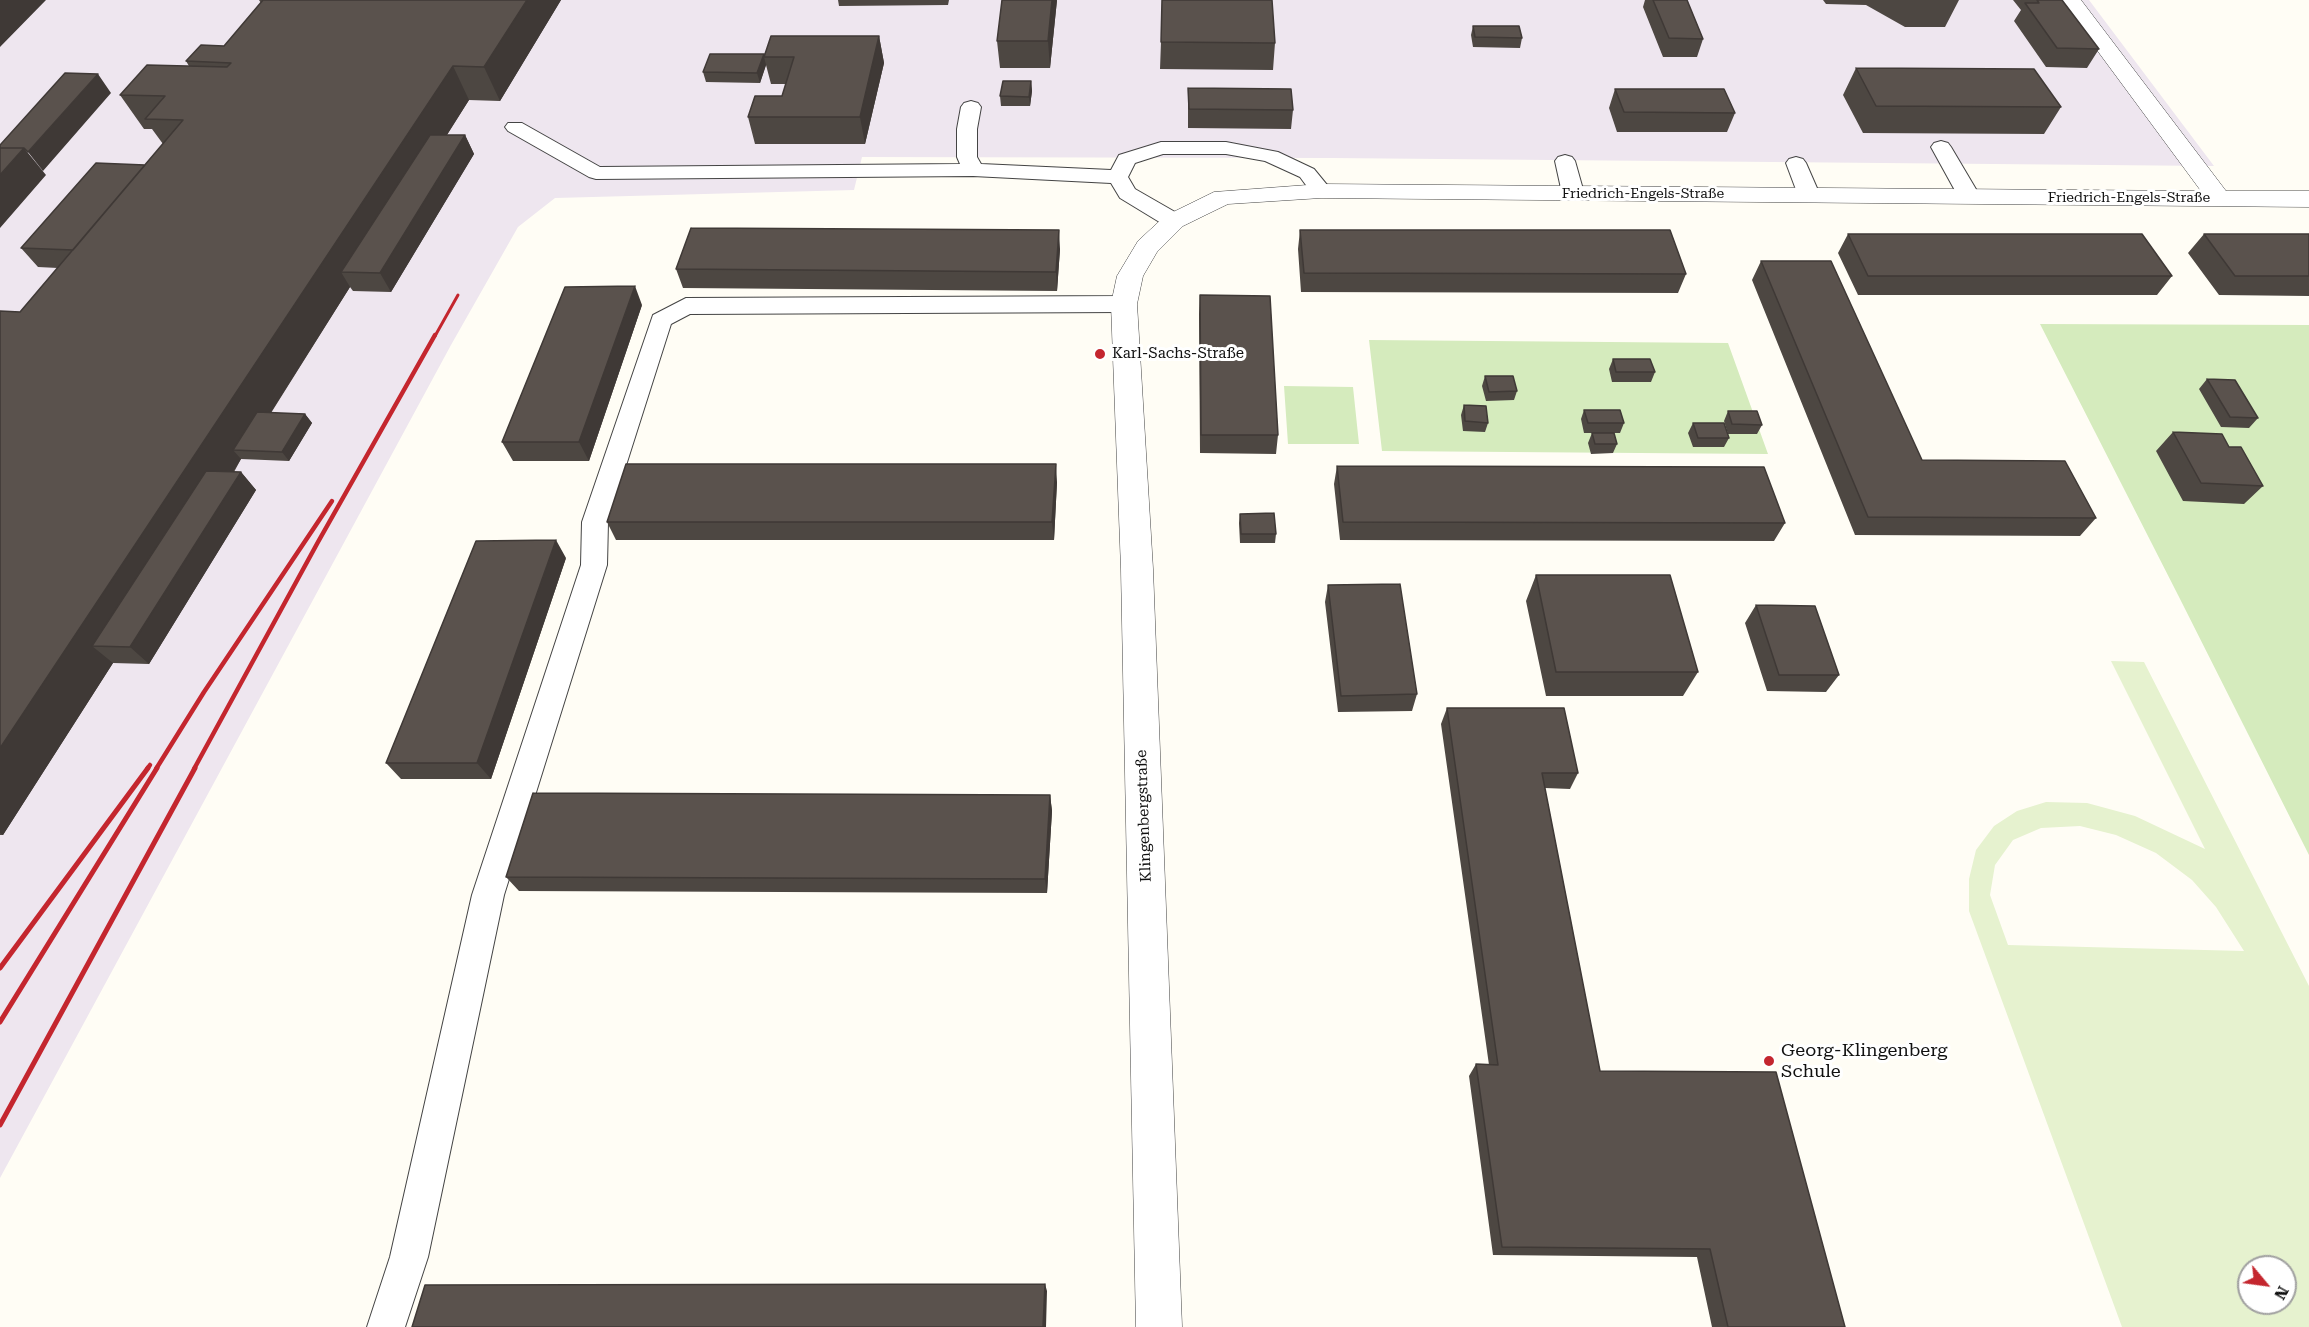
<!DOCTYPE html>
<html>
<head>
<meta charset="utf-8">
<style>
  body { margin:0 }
  #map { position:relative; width:2309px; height:1327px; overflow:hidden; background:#fffdf5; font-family:"Roboto Serif",serif }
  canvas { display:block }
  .north { position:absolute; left:2237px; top:1255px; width:60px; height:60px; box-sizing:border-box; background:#fff; border:2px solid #a0a0a0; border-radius:50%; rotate:119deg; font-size:16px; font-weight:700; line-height:24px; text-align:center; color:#111 }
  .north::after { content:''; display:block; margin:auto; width:21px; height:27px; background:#c4262e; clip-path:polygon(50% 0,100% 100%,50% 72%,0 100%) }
</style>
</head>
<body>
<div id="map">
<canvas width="2309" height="1327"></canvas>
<div class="north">N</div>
</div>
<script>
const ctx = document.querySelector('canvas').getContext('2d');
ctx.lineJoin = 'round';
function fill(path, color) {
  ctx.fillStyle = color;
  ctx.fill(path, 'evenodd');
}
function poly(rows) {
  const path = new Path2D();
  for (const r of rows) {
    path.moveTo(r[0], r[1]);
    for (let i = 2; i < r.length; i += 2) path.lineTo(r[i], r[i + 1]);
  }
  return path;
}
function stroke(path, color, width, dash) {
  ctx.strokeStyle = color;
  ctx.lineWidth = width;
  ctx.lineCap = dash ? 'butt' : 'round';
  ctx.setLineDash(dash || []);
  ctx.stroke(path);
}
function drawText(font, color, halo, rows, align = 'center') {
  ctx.font = font + ' "Roboto Serif",serif';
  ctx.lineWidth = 6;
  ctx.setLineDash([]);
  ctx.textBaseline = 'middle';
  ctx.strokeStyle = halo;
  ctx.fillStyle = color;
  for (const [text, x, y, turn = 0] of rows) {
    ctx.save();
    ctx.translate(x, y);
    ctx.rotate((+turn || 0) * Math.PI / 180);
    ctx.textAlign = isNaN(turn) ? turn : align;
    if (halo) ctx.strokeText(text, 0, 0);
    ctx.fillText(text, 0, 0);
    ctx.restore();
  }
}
const industrial = poly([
  [0,0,2089,0,2214,166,1331,158,862,157,854,190,555,198,518,227,451,345,0,1178]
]);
const green = poly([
  [2040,324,2309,325,2309,855,2178,595],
  [1369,340,1728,343,1768,454,1382,451],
  [1284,386,1353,387,1359,444,1288,444]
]);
const pitch = poly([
  [2111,661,2144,662,2309,986,2309,1327,2122,1327,1969,911,1969,879,1976,850,1994,826,2017,811,2046,802,2087,803,2135,816,2205,849],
  [2080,826,2116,835,2156,853,2192,880,2216,907,2244,951,2008,945,1990,895,1995,865,2013,840,2041,828],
  [2249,1267,2285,1267,2285,1303,2249,1303]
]);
const lane = poly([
  [971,101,978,103,981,107,977,129,977,157,981,164,1111,170,1119,155,1161,142,1226,142,1278,152,1314,169,1332,191,1328,196,1321,197,1314,196,1300,177,1265,161,1226,154,1163,154,1135,163,1128,177,1135,189,1182,216,1185,221,1182,226,1174,228,1166,226,1120,198,1111,183,973,176,596,179,589,177,508,131,505,127,508,123,522,123,600,167,960,164,957,157,957,129,961,107,964,103,971,101],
  [1941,141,1948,143,1951,147,1980,196,1976,201,1969,202,1962,201,1958,196,1931,147,1934,143,1941,141],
  [1565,155,1572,157,1575,161,1584,193,1580,198,1573,199,1566,198,1562,193,1555,161,1558,157,1565,155],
  [1796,157,1803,159,1806,163,1820,195,1816,200,1809,201,1802,200,1798,195,1786,163,1789,159,1796,157],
  [1124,296,1132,299,1135,304,1132,309,1124,312,690,314,671,324,608,522,607,565,504,895,428,1257,405,1327,367,1327,390,1257,472,895,581,565,582,522,653,315,686,298,1124,296]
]);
const street = poly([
  [2060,0,2081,0,2226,191,2309,191,2309,207,1321,198,1228,204,1183,226,1157,252,1143,276,1137,304,1153,569,1182,1327,1136,1327,1121,569,1111,304,1117,276,1138,241,1165,216,1214,192,1321,184,2201,191,2060,0]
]);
const railFar2 = poly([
  [435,336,458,295]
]);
const railFar1 = poly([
  [147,769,150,765],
  [156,769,204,692,332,501],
  [194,769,318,542,435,335]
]);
const rail = poly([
  [0,968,148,768],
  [0,1022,157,768],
  [0,1125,195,768]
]);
const wall = poly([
  [259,0,561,0,500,101,469,100,447,135,465,135,474,154,391,292,353,291,350,287,271,413,305,414,312,423,289,461,241,459,234,472,241,472,256,490,149,664,113,663,3,835,0,835,0,311,20,312,58,268,38,267,21,248,145,165,163,144,152,129,144,129,120,95,189,66,186,61,224,46,261,3],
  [838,0,949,0,948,5,839,6],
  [1057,0,1050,68,1000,68,997,41],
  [1645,0,1687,0,1703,39,1697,57,1663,57,1643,7],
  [1823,0,1959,0,1945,27,1905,27,1866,5,1826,4],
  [2013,0,2062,0,2099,49,2087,68,2046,67,2014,21,2021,10],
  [1473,26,1522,38,1520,48,1473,47,1471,35],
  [879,36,884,63,865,144,755,144,748,117,782,96,786,84,771,84,766,65,760,83,706,82,703,72,764,54],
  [1161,42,1275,43,1273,70,1160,69],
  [1856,68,2061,107,2044,134,1863,133,1843,95],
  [1031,81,1032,91,1030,106,1001,106,1000,96],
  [1188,88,1293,110,1291,129,1188,128],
  [1615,89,1735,113,1727,132,1617,132,1609,108],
  [1300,230,1686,274,1678,293,1301,292,1298,249],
  [1848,234,2172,276,2157,295,1858,295,1838,253],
  [2204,234,2309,234,2309,296,2219,295,2188,253],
  [1060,249,1057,291,683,288,676,269],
  [1761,261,1922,460,2096,518,2080,536,1855,535,1752,280],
  [1200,295,1278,435,1276,454,1200,453,1199,314],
  [642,305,589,461,513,461,502,442],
  [1613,359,1655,372,1651,382,1612,382,1609,369],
  [1485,376,1517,391,1514,400,1486,401,1482,386],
  [2207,379,2258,418,2249,428,2221,427,2199,389],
  [1464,405,1488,423,1485,432,1463,431,1461,415],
  [1584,410,1624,423,1620,433,1584,433,1581,419],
  [1728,411,1762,425,1757,434,1728,434,1724,421],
  [1693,423,1729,438,1724,447,1693,447,1688,433],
  [2173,432,2229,447,2263,486,2244,504,2183,501,2156,451],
  [1592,433,1617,444,1613,453,1591,454,1588,443],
  [1337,466,1785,523,1774,541,1340,540,1334,484],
  [1057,482,1054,540,616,540,607,522],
  [1240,514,1276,534,1275,543,1240,543,1239,523],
  [566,558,491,779,401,779,386,763],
  [1536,575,1698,672,1683,696,1546,696,1526,601],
  [1328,585,1417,694,1412,711,1338,712,1325,602],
  [1756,605,1839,675,1826,692,1767,691,1745,623],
  [1447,708,1578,773,1570,789,1545,788,1600,1071,1845,1327,1712,1327,1697,1257,1493,1255,1469,1076,1476,1064,1489,1065,1441,724],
  [1050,795,1052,811,1047,893,519,891,506,877]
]);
const shadedWall = poly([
  [0,0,46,0,0,47],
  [527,0,561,0,500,101,484,67],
  [1052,0,1057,0,1050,68,1048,41],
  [879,36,884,63,865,144,860,117],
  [764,54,764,57,766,65,760,83,757,73],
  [453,66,469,100,359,273,341,272,350,287,247,450,233,450,241,459,123,647,92,646,113,663,3,835,0,833,0,748],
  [98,74,111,93,43,171,28,152],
  [1031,81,1032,91,1030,106,1029,97],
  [465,135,474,154,391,292,380,273],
  [24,148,46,175,0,228,0,175],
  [1059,230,1060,249,1057,291,1056,272],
  [635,286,642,305,589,461,579,442],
  [305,414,312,423,289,461,282,452],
  [1056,464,1057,482,1054,540,1052,522],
  [241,472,256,490,149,664,130,647],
  [556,540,566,558,491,779,477,763],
  [1050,795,1052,811,1047,893,1045,879],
  [1045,1284,1047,1291,1046,1327,1043,1327]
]);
const building = poly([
  [263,0,527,0,484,67,453,66,0,748,0,311,20,312,183,120,145,119,165,96,120,95,147,65,227,67,231,63,186,61,201,45,224,46,263,0],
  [1002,0,1052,0,1048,41,997,41,1002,0],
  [1162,0,1272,0,1275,43,1161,42,1162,0],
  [1653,0,1687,0,1703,39,1669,38,1653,0],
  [2037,0,2062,0,2099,49,2057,48,2025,3,2039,3,2037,0],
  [1473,26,1519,26,1522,38,1475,37,1473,26],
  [771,36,879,36,860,117,748,117,755,96,782,96,794,57,764,57,771,36],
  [710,54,764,54,757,73,703,72,710,54],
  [1856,68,2034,69,2061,107,1876,106,1856,68],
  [65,73,98,74,28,152,24,148,0,148,0,145,65,73],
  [1003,81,1031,81,1029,97,1000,96,1003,81],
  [1188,88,1291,89,1293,110,1189,109,1188,88],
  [1615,89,1724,89,1735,113,1624,112,1615,89],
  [430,135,465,135,380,273,341,272,430,135],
  [0,148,24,148,0,175,0,148],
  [96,163,145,165,73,250,21,248,96,163],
  [691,228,1059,230,1056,272,676,269,691,228],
  [1300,230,1670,230,1686,274,1304,273,1300,230],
  [1848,234,2142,234,2172,276,1868,276,1848,234],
  [2204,234,2309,234,2309,276,2235,276,2204,234],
  [1761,261,1831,261,1922,460,2065,461,2096,518,1868,517,1761,261],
  [635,286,579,442,502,442,565,287,635,286],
  [1200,295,1270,296,1278,435,1201,435,1200,295],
  [1613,359,1650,359,1655,372,1616,372,1613,359],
  [1485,376,1513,376,1517,391,1489,392,1485,376],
  [2207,379,2235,380,2258,418,2230,417,2207,379],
  [1464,405,1486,406,1488,423,1465,421,1464,405],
  [1584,410,1620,410,1624,423,1588,423,1584,410],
  [1728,411,1757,411,1762,425,1732,424,1728,411],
  [257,412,305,414,282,452,233,450,257,412],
  [1693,423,1724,423,1729,438,1698,438,1693,423],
  [2173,432,2222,434,2229,447,2241,447,2263,486,2201,483,2173,432],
  [1592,433,1614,433,1617,444,1595,444,1592,433],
  [626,464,1056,464,1052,522,607,522,626,464],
  [1337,466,1764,467,1785,523,1343,522,1337,466],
  [206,471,241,472,130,647,92,646,206,471],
  [1274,513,1276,534,1241,534,1240,514,1274,513],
  [556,540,477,763,386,763,476,541,556,540],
  [1536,575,1670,575,1698,672,1556,672,1536,575],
  [1400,584,1417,694,1341,696,1328,585,1400,584],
  [1756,605,1815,606,1839,675,1779,675,1756,605],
  [1447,708,1564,708,1578,773,1542,773,1600,1071,1776,1072,1845,1327,1728,1327,1710,1249,1502,1247,1476,1064,1498,1065,1447,708],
  [533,793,1050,795,1045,879,506,877,533,793],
  [1045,1284,1043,1327,412,1327,425,1285,1045,1284]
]);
const markers = [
  [1100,354,6,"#c4262e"],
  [1769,1061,6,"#c4262e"]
];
const farStreetnames = [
  ["Friedrich-Engels-Straße",1643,194],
  ["Friedrich-Engels-Straße",2129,198]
];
const poiNames = [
  ["Karl-Sachs-Straße",1112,354]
];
const streetNames = [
  ["Klingenbergstraße",1144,816,-92]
];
const nearPoinames = [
  ["Georg-Klingenberg",1781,1051],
  ["Schule",1781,1072]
];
fill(industrial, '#eee6ef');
fill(green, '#d5ebbd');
fill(pitch, '#e6f2cf');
stroke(lane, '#444', 2);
stroke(street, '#444', 1);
fill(lane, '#fff');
fill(street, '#fff');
stroke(railFar2, '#c4262e', 3);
stroke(railFar1, '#c4262e', 4.5);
stroke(rail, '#c4262e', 5);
fill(wall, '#4d4742');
fill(shadedWall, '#3f3936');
fill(building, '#5a524d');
stroke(building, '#3f3936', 1.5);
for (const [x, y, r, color] of markers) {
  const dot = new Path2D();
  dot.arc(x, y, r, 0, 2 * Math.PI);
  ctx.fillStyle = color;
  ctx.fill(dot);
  stroke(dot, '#fff', 2);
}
drawText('14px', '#111', '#fff', farStreetnames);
drawText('15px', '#111', '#fff', poiNames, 'left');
drawText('15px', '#111', '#fff', streetNames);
drawText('18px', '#111', '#fff', nearPoinames, 'left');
</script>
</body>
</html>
